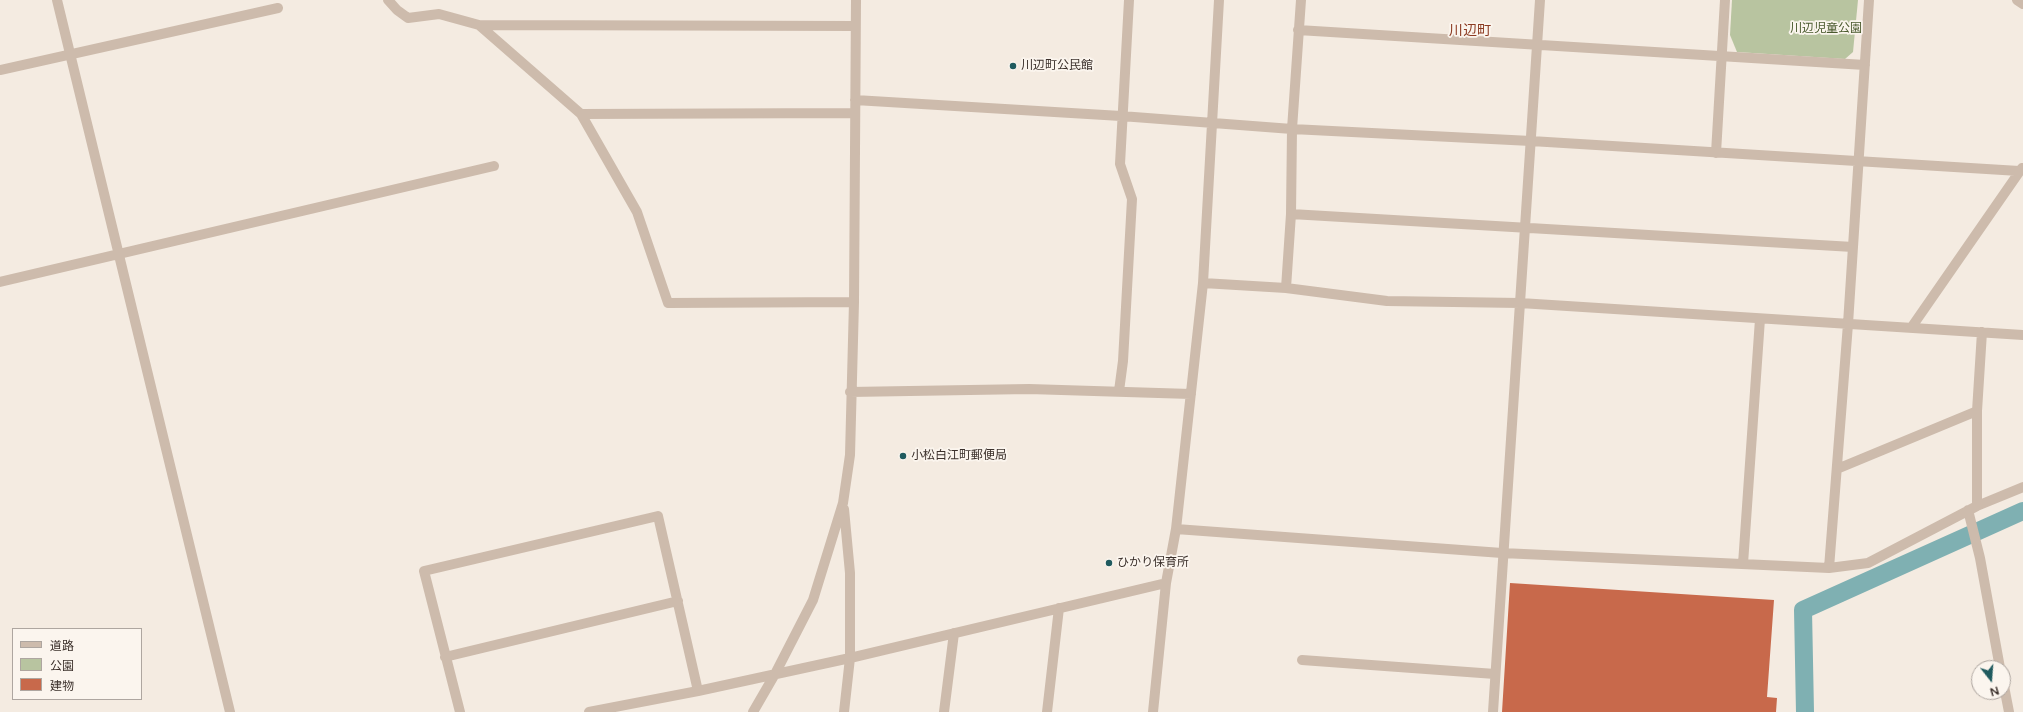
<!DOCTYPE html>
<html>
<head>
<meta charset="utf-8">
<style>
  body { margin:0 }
  #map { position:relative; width:2023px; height:712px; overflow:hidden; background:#f4ebe1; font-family:"Varela Round","Noto Sans JP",sans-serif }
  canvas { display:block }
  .legend { position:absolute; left:12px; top:628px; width:130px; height:72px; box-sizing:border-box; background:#fbf5ee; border:1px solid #aea6a0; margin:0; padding:5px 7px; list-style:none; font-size:12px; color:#3b302b }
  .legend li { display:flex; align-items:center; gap:8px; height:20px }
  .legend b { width:20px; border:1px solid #aea6a0 }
  .north { position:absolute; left:1971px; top:660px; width:40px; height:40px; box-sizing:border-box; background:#fbf5ee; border:1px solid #aea6a0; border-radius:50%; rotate:163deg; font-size:11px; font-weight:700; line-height:16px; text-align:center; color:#3b302b }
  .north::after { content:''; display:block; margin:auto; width:14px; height:18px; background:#1f5a5e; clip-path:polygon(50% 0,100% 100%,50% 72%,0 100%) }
</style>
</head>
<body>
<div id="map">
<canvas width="2023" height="712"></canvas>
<ul class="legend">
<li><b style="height:5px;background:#cdbbac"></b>道路</li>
<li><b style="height:11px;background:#b8c4a0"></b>公園</li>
<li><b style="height:11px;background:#c8694b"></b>建物</li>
</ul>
<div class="north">N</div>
</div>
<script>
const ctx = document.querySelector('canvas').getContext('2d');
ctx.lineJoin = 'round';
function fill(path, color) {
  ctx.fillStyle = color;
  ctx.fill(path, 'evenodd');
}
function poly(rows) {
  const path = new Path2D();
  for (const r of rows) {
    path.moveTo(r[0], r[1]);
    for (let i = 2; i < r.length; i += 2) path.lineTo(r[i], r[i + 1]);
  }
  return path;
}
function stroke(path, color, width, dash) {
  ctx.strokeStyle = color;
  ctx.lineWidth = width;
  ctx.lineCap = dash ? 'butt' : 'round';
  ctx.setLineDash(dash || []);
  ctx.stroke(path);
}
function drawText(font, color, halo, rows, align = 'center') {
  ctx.font = font + ' "Varela Round","Noto Sans JP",sans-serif';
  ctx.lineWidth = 3.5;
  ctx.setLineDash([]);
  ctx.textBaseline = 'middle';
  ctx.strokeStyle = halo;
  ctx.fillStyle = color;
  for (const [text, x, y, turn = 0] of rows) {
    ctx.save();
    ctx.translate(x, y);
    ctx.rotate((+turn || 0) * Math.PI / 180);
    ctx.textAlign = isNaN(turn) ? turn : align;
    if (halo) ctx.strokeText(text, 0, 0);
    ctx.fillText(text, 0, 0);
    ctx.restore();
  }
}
const green = poly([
  [1732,0,1858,0,1853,52,1845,59,1737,52,1730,35]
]);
const canal = poly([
  [1805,712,1803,610,2023,511]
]);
const building = poly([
  [1510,583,1774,600,1767,697,1777,698,1776,712,1502,712]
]);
const minor = poly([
  [57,0,230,712],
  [388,0,397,10,408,18,439,14,479,25,581,114,637,212,668,303,854,302],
  [2017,0,2023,4],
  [479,25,855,26],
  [1298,30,1865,65],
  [0,70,278,8],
  [855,100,1121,116,1292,129,1531,141,2019,171],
  [581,114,854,113],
  [1716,153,1725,0],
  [1291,214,1853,247],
  [0,282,494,166],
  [1203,283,1286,288,1387,301,1520,303,2023,335],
  [1286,288,1291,214,1292,129,1301,0],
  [1911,328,2022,168],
  [1119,391,1123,361,1132,199,1120,164,1129,0],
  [850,392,1029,389,1191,394],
  [1837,469,1977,411],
  [1977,506,1977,411,1982,332],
  [844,509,850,573,850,658,844,712],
  [1968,510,1980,558,2000,668],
  [1176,529,1502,553,1829,568,1868,563,1977,506,2023,487],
  [1743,564,1760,319],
  [1829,568,1848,324,1869,0],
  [445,657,678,601],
  [1302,660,1495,674],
  [2003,681,2009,712],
  [460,712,424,571,658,516,698,691],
  [589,712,698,691,850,658,1166,583],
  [753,712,775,674,813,600,843,503,850,455,854,302,856,0],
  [944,712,954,633],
  [1047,712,1059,608],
  [1153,712,1166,583,1176,529,1203,283,1219,0],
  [1493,712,1540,0]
]);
const markers = [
  [1013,66,4,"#1f5a5e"],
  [903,456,4,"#1f5a5e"],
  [1109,563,4,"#1f5a5e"]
];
const parkNames = [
  ["川辺児童公園",1826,29]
];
const poiNames = [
  ["川辺町公民館",1021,66],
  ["小松白江町郵便局",911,456],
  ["ひかり保育所",1117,563]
];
const quarterNames = [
  ["川辺町",1470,31]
];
fill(green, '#b8c4a0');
stroke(canal, '#7fb0b2', 18);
fill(building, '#c8694b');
stroke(minor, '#cdbbac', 10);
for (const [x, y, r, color] of markers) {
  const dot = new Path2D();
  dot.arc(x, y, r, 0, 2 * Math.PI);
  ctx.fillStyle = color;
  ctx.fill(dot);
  stroke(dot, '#fbf5ee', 1.5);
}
drawText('12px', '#4a5a2e', '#fbf5ee', parkNames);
drawText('12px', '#3b302b', '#fbf5ee', poiNames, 'left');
drawText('14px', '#8c3b22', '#fbf5ee', quarterNames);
</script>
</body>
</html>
